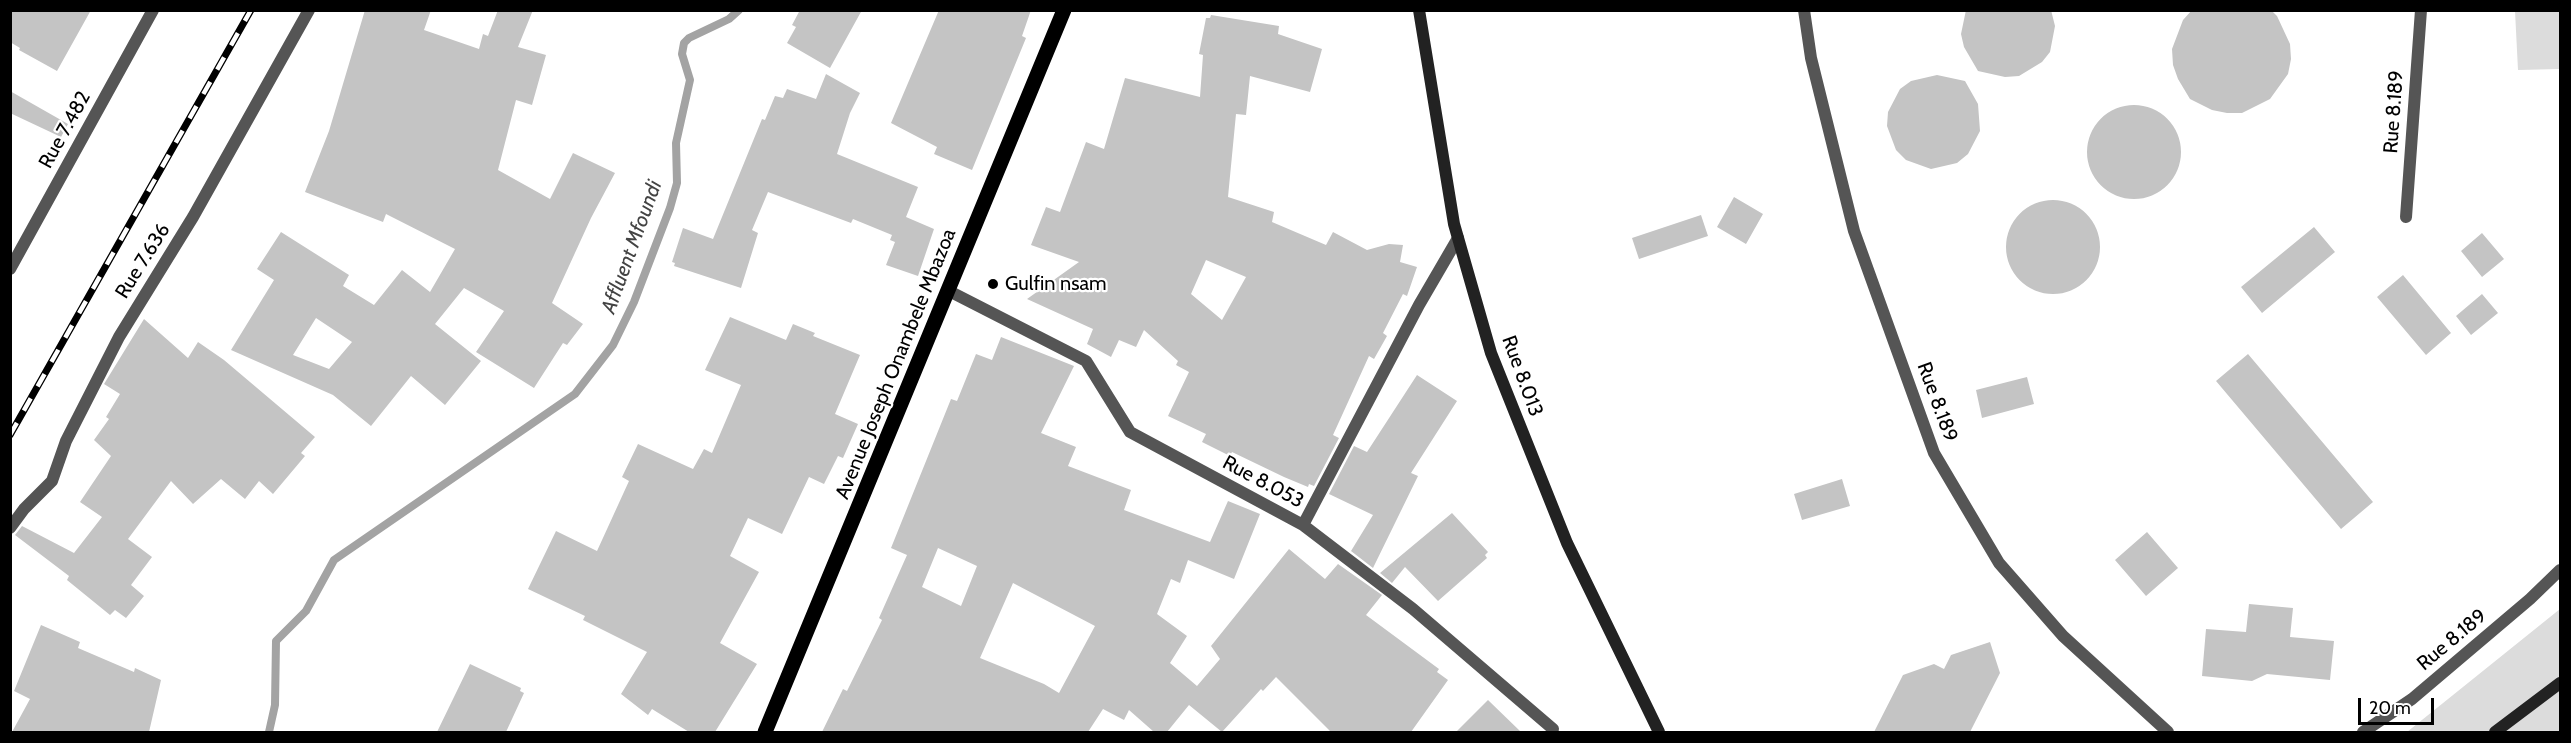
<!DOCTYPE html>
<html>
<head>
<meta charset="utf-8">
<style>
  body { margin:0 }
  #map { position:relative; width:2571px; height:743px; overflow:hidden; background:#fff; font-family:Cabin,sans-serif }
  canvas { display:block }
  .frame { position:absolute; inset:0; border:12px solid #000; pointer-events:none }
  .scale { position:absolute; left:2358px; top:698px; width:76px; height:27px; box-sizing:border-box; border:3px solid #000; border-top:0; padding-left:8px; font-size:18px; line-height:21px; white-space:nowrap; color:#000; -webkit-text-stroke:4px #fff; paint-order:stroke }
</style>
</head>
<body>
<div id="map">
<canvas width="2571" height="743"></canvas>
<div class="frame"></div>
<div class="scale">20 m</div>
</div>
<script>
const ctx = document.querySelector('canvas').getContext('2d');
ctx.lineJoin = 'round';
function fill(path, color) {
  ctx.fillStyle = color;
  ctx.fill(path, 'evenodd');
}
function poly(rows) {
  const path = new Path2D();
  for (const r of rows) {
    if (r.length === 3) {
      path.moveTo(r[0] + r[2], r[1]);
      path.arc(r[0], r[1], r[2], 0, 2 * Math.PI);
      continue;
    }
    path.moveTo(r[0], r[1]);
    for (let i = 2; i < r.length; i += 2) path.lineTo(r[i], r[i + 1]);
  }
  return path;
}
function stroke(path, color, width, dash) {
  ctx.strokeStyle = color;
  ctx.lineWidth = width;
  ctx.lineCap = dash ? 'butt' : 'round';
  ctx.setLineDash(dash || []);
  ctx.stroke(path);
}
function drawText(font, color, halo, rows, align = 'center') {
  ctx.font = font + ' Cabin,sans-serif';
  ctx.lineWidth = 4.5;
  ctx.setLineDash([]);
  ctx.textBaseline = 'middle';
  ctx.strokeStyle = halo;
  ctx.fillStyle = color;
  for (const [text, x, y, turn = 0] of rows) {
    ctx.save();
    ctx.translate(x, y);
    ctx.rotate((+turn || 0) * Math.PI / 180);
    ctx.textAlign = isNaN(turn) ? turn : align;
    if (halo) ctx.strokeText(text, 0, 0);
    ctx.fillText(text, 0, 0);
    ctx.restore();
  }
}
const green = poly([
  [2515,11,2560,11,2560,69,2518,70],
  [2560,609,2560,732,2407,732]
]);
const stream = poly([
  [269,732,275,705,276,641,306,611,334,560,575,394,613,345,634,302,670,208,677,183,676,143,690,80,682,54,684,43,689,38,729,19,739,10]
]);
const building = poly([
  [10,10,91,10,57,71,19,50,20,48,10,42],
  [365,10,431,10,424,30,479,49,483,34,488,36,498,10,533,10,518,47,546,55,532,105,516,100,498,170,550,199,573,153,615,173,591,218,552,303,583,324,567,345,563,343,534,388,476,352,504,311,464,288,435,324,481,361,445,405,411,376,371,426,333,395,231,350,274,280,257,269,281,232,349,275,343,286,374,305,402,270,430,292,455,249,386,214,383,222,305,192,329,131],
  [316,318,352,342,329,369,293,355],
  [800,10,862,10,830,68,787,43,796,27,792,25],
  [939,10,1031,10,1022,36,1026,38,972,170,934,154,937,147,891,123],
  [1966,10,2051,10,2055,26,2050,52,2042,62,2019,76,2005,77,1978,71,1964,47,1961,34],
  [2192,10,2271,10,2277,16,2290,44,2291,59,2288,74,2270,99,2242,113,2227,113,2212,110,2190,99,2178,79,2173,65,2172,49,2183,20],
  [1211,15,1279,26,1278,34,1322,49,1310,92,1250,76,1246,115,1236,114,1228,197,1274,212,1272,222,1326,245,1333,232,1367,250,1389,244,1403,245,1400,262,1417,267,1407,296,1403,294,1383,333,1387,336,1374,359,1369,356,1333,435,1339,438,1314,486,1309,484,1308,487,1284,477,1232,452,1230,456,1202,442,1206,434,1168,416,1189,372,1176,365,1178,361,1144,330,1136,347,1119,340,1111,357,1087,344,1093,329,1027,299,1079,262,1031,245,1046,207,1060,212,1086,142,1104,149,1125,78,1200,97,1203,55,1199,54,1206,18,1210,18],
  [1206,260,1246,277,1222,320,1191,294],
  [826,74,860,93,850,113,837,154,918,187,906,217,934,229,918,276,886,265,895,242,890,240,892,235,853,219,851,223,768,192,752,230,758,233,741,288,674,266,675,263,672,262,683,228,713,239,762,119,765,120,775,96,783,98,787,89,816,99],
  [1937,75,1965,81,1978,104,1980,131,1968,154,1957,163,1931,169,1906,160,1896,150,1887,126,1888,112,1900,89,1911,81],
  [10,91,68,124,61,137,10,113],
  [2134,152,47],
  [1734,197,1763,214,1746,244,1717,227],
  [2053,247,47],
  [1701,215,1708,236,1639,259,1632,238],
  [2314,227,2335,252,2262,313,2241,287],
  [2482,233,2504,259,2482,277,2461,251],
  [2403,275,2451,333,2426,355,2377,297],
  [2482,294,2498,313,2471,335,2456,316],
  [730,317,786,340,793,324,815,333,813,336,860,355,835,414,858,424,843,458,838,456,824,484,809,477,782,534,748,518,730,556,759,572,720,643,757,664,715,732,689,732,652,709,648,715,621,694,647,652,583,620,585,616,528,589,556,531,597,551,629,481,622,477,638,444,693,469,704,449,712,453,741,385,705,370],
  [144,319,188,358,198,342,224,360,315,437,301,453,305,456,273,494,259,481,245,499,221,479,193,504,171,481,128,539,152,557,131,585,144,596,126,618,115,610,110,615,67,580,69,576,15,535,22,526,74,553,102,517,80,502,111,456,94,440,109,419,106,417,120,394,104,384],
  [1001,337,1074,366,1041,433,1076,447,1068,466,1131,490,1124,510,1210,542,1228,501,1260,514,1234,579,1188,560,1180,583,1171,579,1157,614,1187,636,1170,663,1197,686,1220,659,1211,646,1289,549,1325,579,1338,564,1382,595,1366,615,1439,669,1437,672,1448,680,1411,732,1331,732,1276,677,1263,691,1261,689,1222,732,1189,705,1167,732,1154,732,1129,710,1124,720,1103,709,1088,732,822,732,843,689,847,691,882,620,879,618,907,555,891,548,951,399,957,401,976,354,992,360],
  [938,548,977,566,961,606,922,587],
  [1013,583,1095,626,1059,693,1044,684,980,658],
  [2248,354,2373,502,2341,529,2216,381],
  [1417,375,1457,401,1411,473,1418,476,1373,568,1351,551,1373,515,1329,494,1354,446,1367,452],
  [2027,377,2034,404,1982,418,1976,390],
  [1842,479,1850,506,1802,520,1794,494],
  [1452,513,1488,552,1485,555,1487,558,1438,601,1405,567,1392,583,1380,573],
  [2147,532,2178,568,2146,596,2115,560],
  [2249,604,2293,608,2290,637,2334,641,2330,680,2267,674,2252,681,2202,676,2206,629,2246,632],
  [41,625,80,642,78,648,134,672,135,668,161,680,149,732,12,732,30,699,14,691],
  [1990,642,2000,673,1970,732,1874,732,1903,675,1934,664,1944,669,1951,655],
  [470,664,521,688,520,691,524,693,506,732,437,732],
  [1488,700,1521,732,1456,732]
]);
const street = poly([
  [1804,10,1811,58,1854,231,1934,453,1999,563,2063,636,2168,732],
  [2406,217,2421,10],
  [10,269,153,10],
  [949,291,1086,361,1130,432,1303,525,1413,609,1553,729],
  [1303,525,1419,305,1458,238],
  [10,528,24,509,52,481,66,441,119,337,193,217,309,10],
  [2363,732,2412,699,2530,599,2560,570]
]);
const secondary = poly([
  [1419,10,1454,224,1491,353,1567,543,1659,732],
  [2495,732,2560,683]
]);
const primary = poly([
  [765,732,1064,10]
]);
const rail = poly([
  [10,435,251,10]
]);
const markers = [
  [993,284,6,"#000"]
];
const streetNames = [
  ["Rue 8.189",2394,112,-86],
  ["Rue 7.482",65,130,-61],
  ["Rue 7.636",143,261,-58],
  ["Avenue Joseph Onambele Mbazoa",896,364,-68],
  ["Rue 8.013",1522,376,70],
  ["Rue 8.189",1937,402,70],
  ["Rue 8.053",1263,482,28],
  ["Rue 8.189",2452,640,-40]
];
const poiNames = [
  ["Gulfin nsam",1005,284]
];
const waterNames = [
  ["Affluent Mfoundi",632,247,-70]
];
fill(green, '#dcdcdc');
stroke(stream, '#a3a3a3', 8);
fill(building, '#c4c4c4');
stroke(street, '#555', 12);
stroke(secondary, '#222', 12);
stroke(primary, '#000', 15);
stroke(rail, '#000', 7);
stroke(rail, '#fff', 4.5, [14]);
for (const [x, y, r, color] of markers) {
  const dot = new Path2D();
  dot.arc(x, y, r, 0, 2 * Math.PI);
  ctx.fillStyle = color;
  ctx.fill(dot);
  stroke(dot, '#fff', 2);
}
drawText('20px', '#000', '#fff', streetNames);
drawText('20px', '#000', '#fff', poiNames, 'left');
drawText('italic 21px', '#444', '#fff', waterNames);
</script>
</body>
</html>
